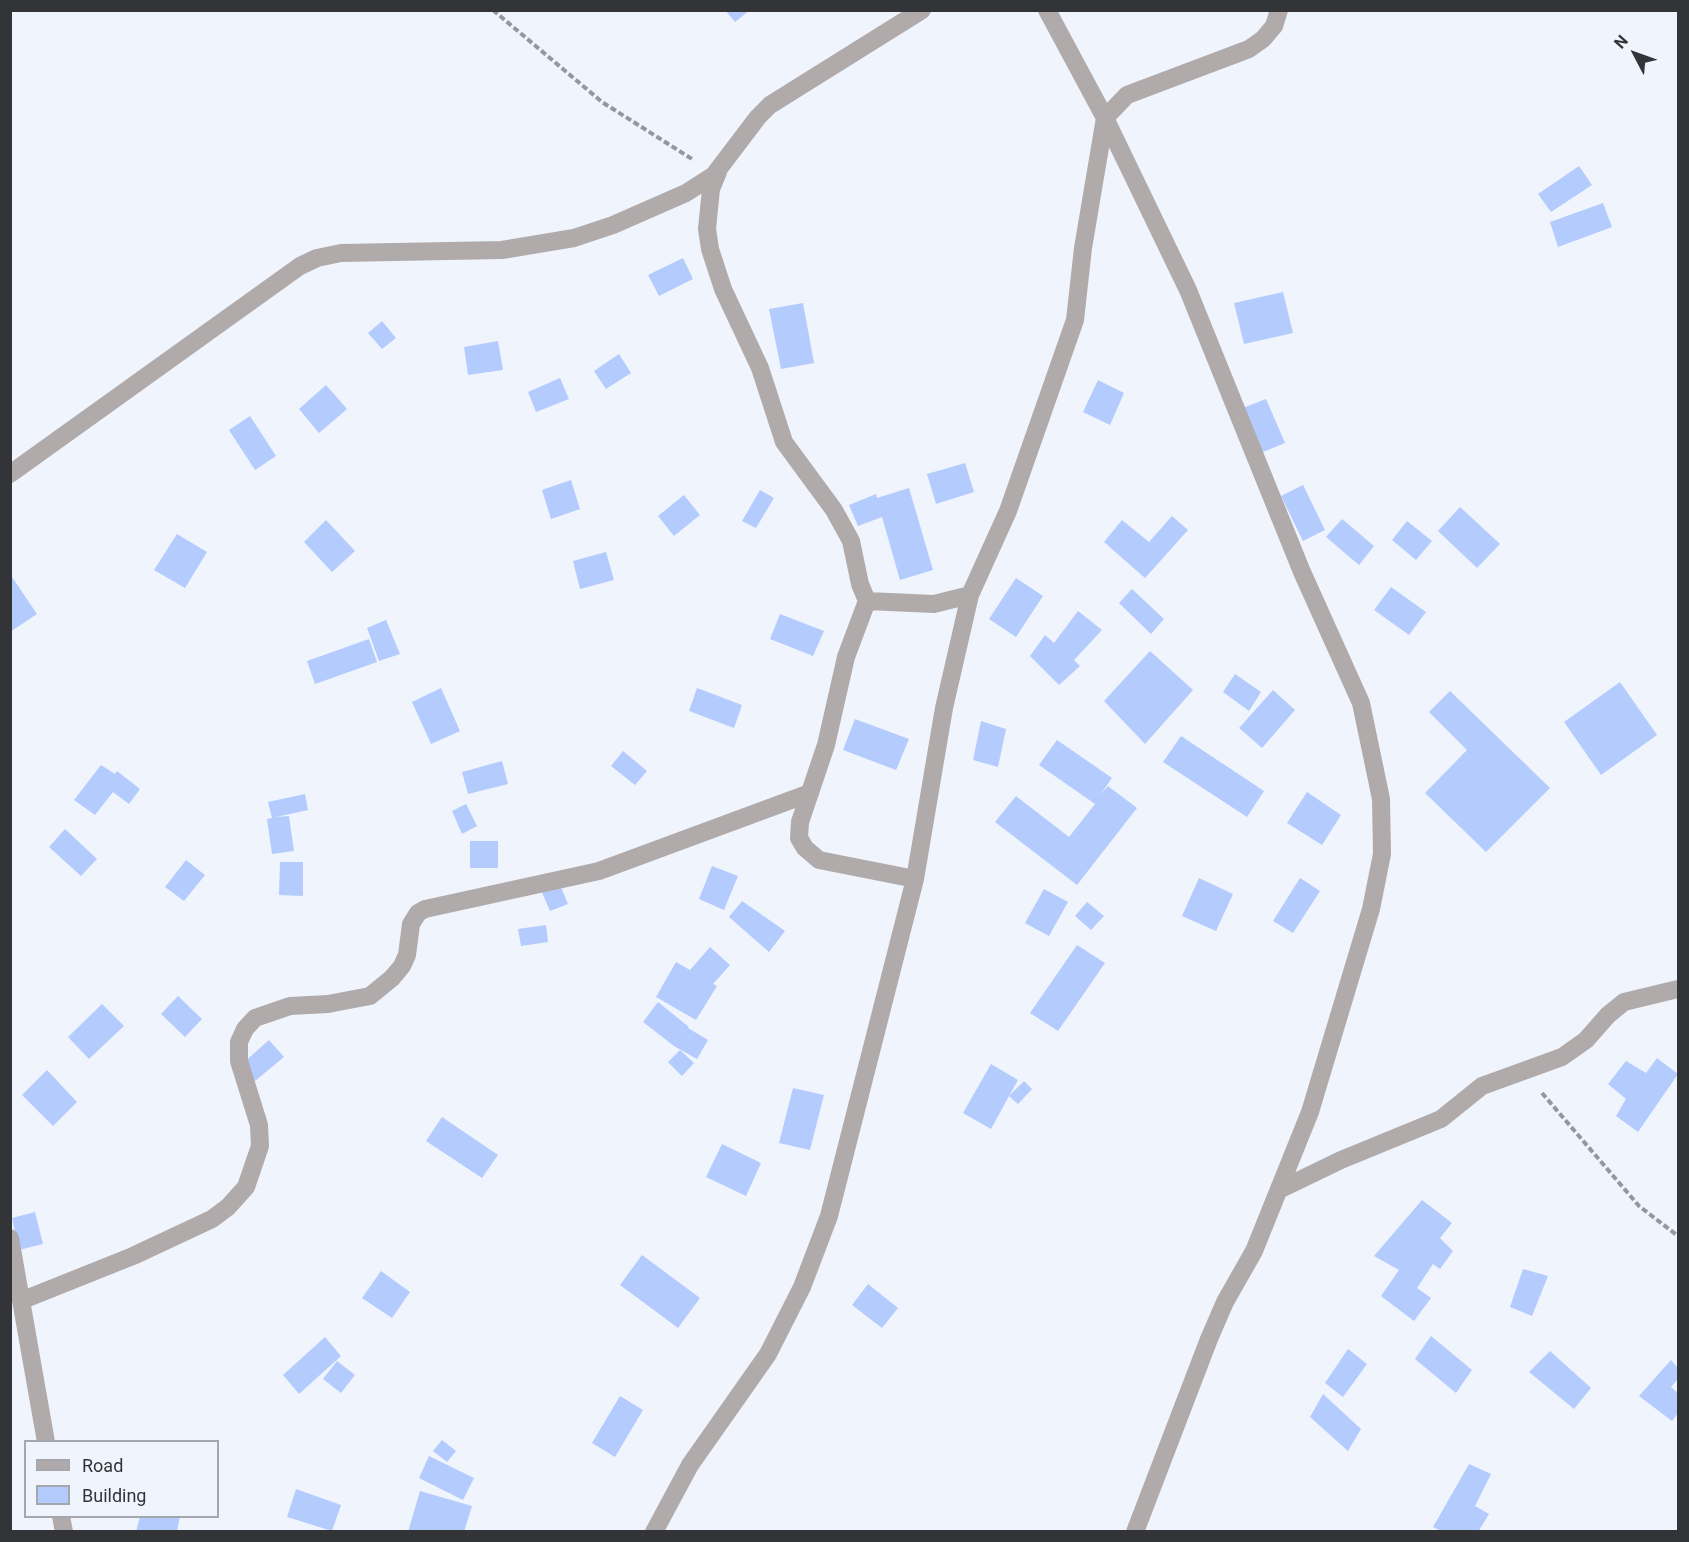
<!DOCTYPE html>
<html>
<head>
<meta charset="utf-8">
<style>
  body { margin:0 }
  #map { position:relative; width:1689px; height:1542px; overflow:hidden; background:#f0f4fd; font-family:Roboto,sans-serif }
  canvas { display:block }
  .frame { position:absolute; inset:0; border:12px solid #333438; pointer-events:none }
  .legend { position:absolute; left:24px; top:1440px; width:195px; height:78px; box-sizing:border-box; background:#f0f4fd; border:2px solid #a4a7ae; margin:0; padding:8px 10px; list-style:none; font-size:18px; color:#333438 }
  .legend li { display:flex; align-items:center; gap:12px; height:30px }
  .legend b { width:30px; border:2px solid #a4a7ae }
  .north { position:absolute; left:1605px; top:24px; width:60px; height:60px; -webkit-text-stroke:4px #f0f4fd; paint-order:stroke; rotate:311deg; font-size:16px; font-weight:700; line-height:24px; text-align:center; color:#333438 }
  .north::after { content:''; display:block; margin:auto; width:21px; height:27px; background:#333438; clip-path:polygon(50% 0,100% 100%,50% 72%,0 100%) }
</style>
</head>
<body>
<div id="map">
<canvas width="1689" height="1542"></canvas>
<div class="frame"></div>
<ul class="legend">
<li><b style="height:8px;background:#b0abaa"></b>Road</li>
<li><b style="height:16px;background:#b4cbfe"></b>Building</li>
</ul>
<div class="north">N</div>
</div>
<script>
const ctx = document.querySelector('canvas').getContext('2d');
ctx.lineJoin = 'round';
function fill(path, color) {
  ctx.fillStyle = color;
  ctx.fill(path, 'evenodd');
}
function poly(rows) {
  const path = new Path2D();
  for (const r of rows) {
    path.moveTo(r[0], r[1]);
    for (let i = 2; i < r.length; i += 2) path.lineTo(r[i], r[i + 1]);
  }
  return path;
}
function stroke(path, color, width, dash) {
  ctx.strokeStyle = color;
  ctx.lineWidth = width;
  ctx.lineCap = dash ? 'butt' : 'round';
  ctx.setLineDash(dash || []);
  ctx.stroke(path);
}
const building = poly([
  [725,10,750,10,735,22],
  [1579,166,1592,185,1551,212,1538,194],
  [1603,203,1612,227,1558,247,1550,222],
  [683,258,693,279,659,296,648,275],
  [1283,292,1293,333,1244,344,1234,303],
  [803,303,814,363,781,369,769,309],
  [382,321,396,338,382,349,368,333],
  [498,341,503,370,468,375,464,347],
  [619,354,631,373,606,389,594,371],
  [560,378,569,399,536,412,528,392],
  [1098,380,1124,393,1110,425,1083,412],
  [326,385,347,409,319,433,299,409],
  [1266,399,1285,443,1258,454,1240,409],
  [250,416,276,456,255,470,229,430],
  [965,463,974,492,936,504,927,474],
  [571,480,580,509,551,519,542,490],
  [1303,485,1325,530,1303,541,1281,496],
  [909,488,933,570,900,580,882,517,858,526,849,505,876,494,877,498],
  [760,490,774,498,756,528,742,521],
  [684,495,700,515,674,536,658,516],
  [1460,507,1500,544,1477,568,1438,531],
  [1172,516,1188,530,1145,578,1104,542,1122,520,1149,542],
  [1342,519,1374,546,1359,565,1326,537],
  [326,520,355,551,332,572,304,542],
  [1407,521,1432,541,1416,560,1392,540],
  [177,534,207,552,185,588,154,570],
  [606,552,614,580,580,589,573,561],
  [10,574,37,614,10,632],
  [1016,578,1043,596,1016,637,989,619],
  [1391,587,1426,612,1409,635,1374,610],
  [1132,589,1164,619,1151,634,1119,603],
  [1078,611,1102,630,1074,660,1080,666,1059,685,1030,656,1045,635,1054,643],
  [780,614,824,631,813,656,770,639],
  [386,620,400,654,379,661,367,628],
  [369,639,377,662,315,684,307,661],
  [1150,651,1193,690,1145,744,1104,701],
  [1235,674,1261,692,1249,711,1223,692],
  [1620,682,1657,735,1601,775,1564,722],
  [441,688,460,731,431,744,412,702],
  [697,688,742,705,734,728,689,711],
  [1273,690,1295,710,1262,748,1239,728],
  [1450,691,1550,788,1486,852,1425,793,1467,750,1429,712],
  [855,719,909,739,896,770,843,750],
  [981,721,1006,729,998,767,973,760],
  [1181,736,1264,791,1247,817,1163,762],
  [1057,740,1112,778,1100,795,1108,786,1137,808,1077,885,995,822,1016,796,1069,837,1095,804,1039,765],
  [623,751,647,771,635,785,611,766],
  [502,761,508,784,468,794,462,772],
  [101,765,115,774,117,771,140,789,129,804,113,792,95,815,74,800],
  [1307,792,1341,815,1322,845,1287,823],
  [305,794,308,810,276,817,289,816,294,851,272,854,267,819,272,818,268,802],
  [466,804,477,826,462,834,452,811],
  [65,829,97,859,81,876,49,847],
  [470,841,498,841,498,868,470,868],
  [186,860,205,875,184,901,165,887],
  [280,862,303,862,303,896,279,895],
  [712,866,738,876,724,910,699,899],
  [1199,878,1233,894,1216,931,1182,916],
  [1300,878,1320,891,1293,933,1273,921],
  [558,880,568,904,550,911,540,888],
  [1044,889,1068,902,1049,936,1025,923],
  [742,901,785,931,769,952,729,917],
  [1087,902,1104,916,1091,930,1075,916],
  [546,925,548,942,521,946,518,929],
  [1077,945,1105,963,1058,1031,1030,1013],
  [710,947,730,965,713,984,717,986,696,1020,656,997,676,962,690,970],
  [178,996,202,1019,185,1037,161,1014],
  [658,1002,689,1027,688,1028,708,1040,697,1059,674,1046,643,1022],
  [102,1004,124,1026,89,1059,68,1037],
  [269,1040,284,1057,255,1081,242,1064],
  [680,1050,694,1063,682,1076,668,1062],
  [1657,1058,1678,1074,1638,1132,1616,1116,1626,1099,1608,1084,1626,1061,1646,1073],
  [991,1064,1018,1080,1009,1096,1024,1081,1032,1089,1018,1104,1009,1096,991,1129,963,1113],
  [47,1070,77,1102,53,1126,22,1095],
  [793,1088,824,1095,810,1150,779,1143],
  [442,1117,498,1155,482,1178,426,1141],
  [722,1144,761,1163,746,1196,706,1177],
  [1422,1200,1452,1223,1440,1238,1453,1251,1440,1269,1433,1264,1417,1288,1431,1298,1414,1321,1381,1296,1399,1270,1374,1256],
  [35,1212,43,1244,19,1250,12,1218],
  [642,1255,700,1298,678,1328,620,1285],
  [1523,1269,1548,1276,1532,1316,1510,1307],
  [381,1271,410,1292,392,1318,362,1298],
  [868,1284,898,1308,882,1328,852,1305],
  [1431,1336,1472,1370,1456,1393,1415,1359],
  [325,1337,341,1356,299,1394,283,1375],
  [1348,1349,1367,1364,1343,1397,1325,1383],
  [1550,1351,1591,1388,1574,1409,1529,1372],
  [1671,1360,1678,1368,1678,1379,1671,1387,1678,1393,1678,1413,1672,1421,1639,1396],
  [337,1361,355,1375,341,1393,323,1379],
  [1323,1394,1361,1429,1348,1451,1310,1417],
  [620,1396,643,1410,615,1457,592,1443],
  [442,1440,456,1451,447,1462,433,1451],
  [429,1456,474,1478,463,1500,419,1478],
  [1469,1464,1491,1474,1475,1506,1489,1514,1478,1532,1443,1532,1433,1527],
  [296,1489,341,1505,332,1531,287,1517],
  [420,1491,472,1506,464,1532,408,1532],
  [140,1516,180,1516,177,1532,136,1532]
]);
const path = poly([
  [493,10,602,102,692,159],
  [1542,1093,1639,1206,1678,1236]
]);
const street = poly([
  [1047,10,1105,118,1188,290,1302,572,1361,703,1381,799,1382,854,1371,909,1310,1112,1254,1251,1225,1302,1209,1339,1135,1532],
  [718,172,711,189,707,229,710,249,723,289,760,368,784,442,834,510,851,541,860,584,867,601,846,657,826,745,800,822,799,838,805,848,819,860,915,879],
  [10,474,300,266,317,258,341,253,502,250,574,238,613,225,686,193,714,175,758,117,770,105,922,10],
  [867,601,934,604,970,595],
  [1281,1189,1341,1160,1441,1119,1482,1086,1562,1057,1586,1040,1608,1015,1624,1002,1678,989],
  [10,1238,46,1442],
  [23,1300,133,1256,212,1219,228,1207,246,1187,260,1146,259,1125,239,1061,239,1042,245,1029,255,1018,290,1006,328,1004,370,996,392,978,402,966,407,955,411,924,418,913,425,909,599,871,810,793],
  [61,1516,64,1532],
  [654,1532,690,1465,768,1354,802,1287,829,1216,915,879,944,708,970,595,1008,511,1075,320,1083,248,1105,118,1127,95,1249,49,1263,39,1274,26,1279,10]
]);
fill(building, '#b4cbfe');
stroke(path, '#95979e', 4, [6, 3]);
stroke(street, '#b0abaa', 18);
</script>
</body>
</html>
